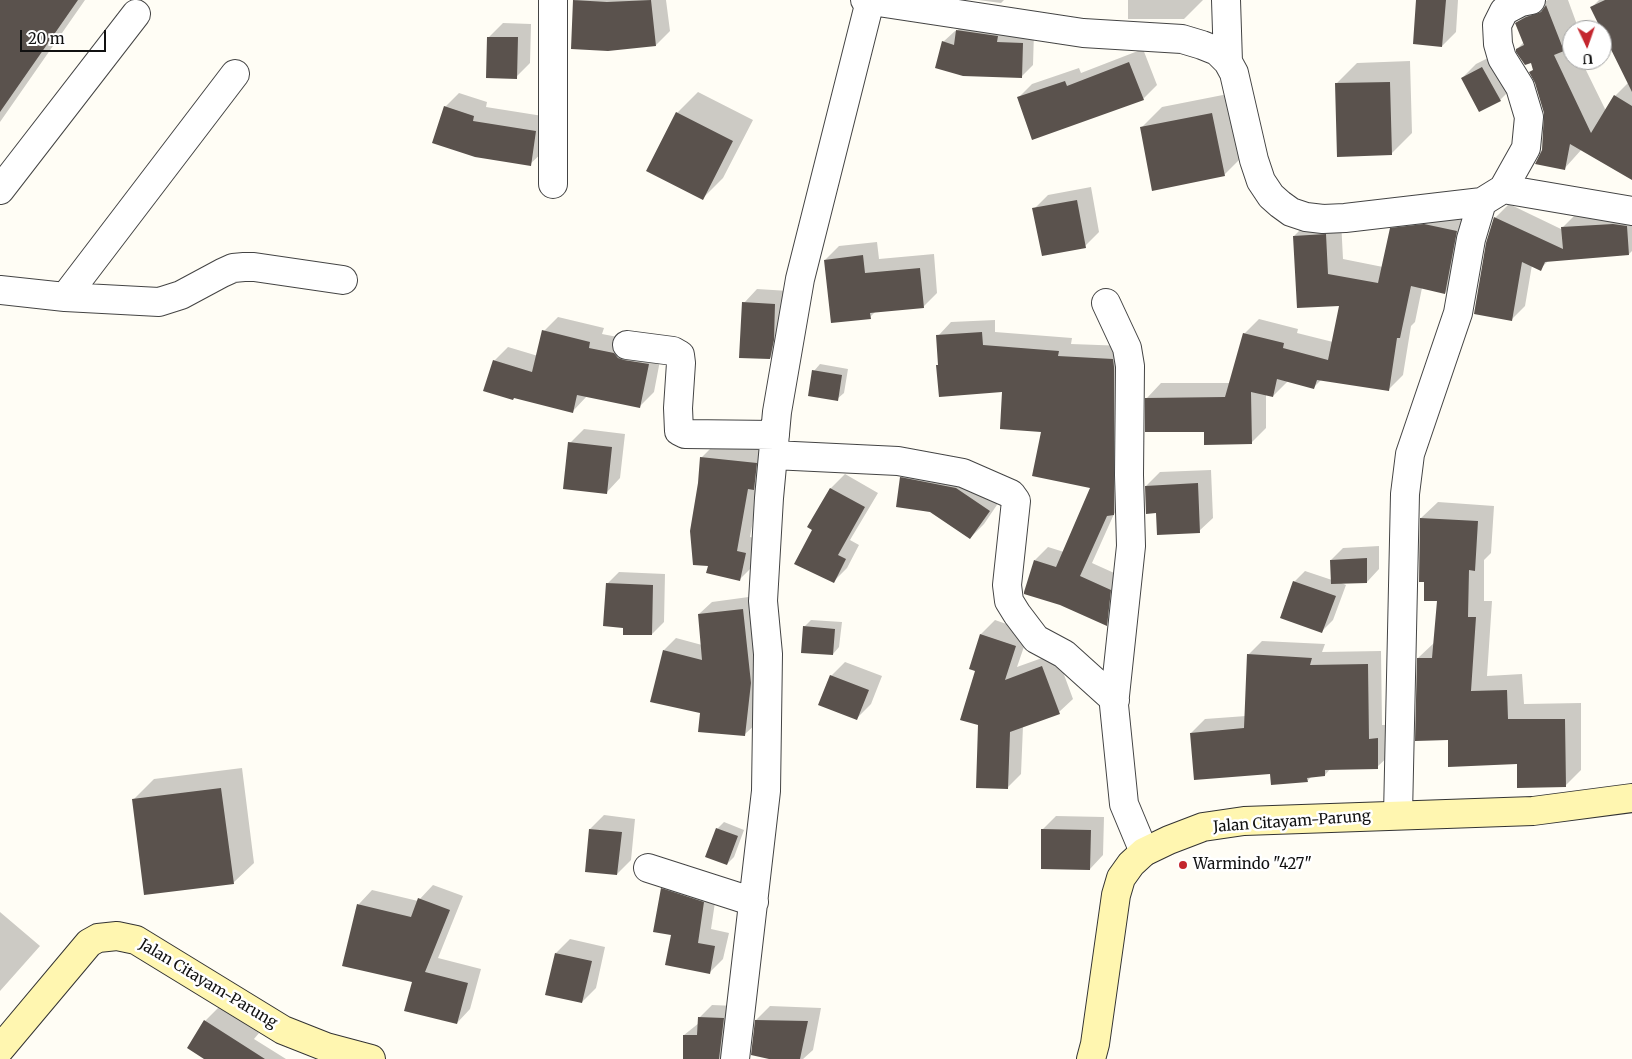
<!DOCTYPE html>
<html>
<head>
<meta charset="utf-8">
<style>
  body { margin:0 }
  #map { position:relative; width:1632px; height:1059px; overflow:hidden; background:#fffdf5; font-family:Merriweather,serif }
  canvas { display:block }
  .north { position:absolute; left:1562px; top:20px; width:50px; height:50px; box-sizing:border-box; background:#fff; border:1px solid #a0a0a0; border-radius:50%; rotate:177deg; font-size:14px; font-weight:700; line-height:20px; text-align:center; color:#111 }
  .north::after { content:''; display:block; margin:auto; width:18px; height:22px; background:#c4262e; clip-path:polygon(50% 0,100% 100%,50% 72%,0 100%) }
  .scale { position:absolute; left:20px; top:30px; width:86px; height:22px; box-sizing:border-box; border:2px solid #111; border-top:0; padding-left:6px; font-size:15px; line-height:18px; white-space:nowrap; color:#111; -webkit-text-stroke:4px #fff; paint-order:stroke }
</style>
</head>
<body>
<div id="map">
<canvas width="1632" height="1059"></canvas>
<div class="north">U</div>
<div class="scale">20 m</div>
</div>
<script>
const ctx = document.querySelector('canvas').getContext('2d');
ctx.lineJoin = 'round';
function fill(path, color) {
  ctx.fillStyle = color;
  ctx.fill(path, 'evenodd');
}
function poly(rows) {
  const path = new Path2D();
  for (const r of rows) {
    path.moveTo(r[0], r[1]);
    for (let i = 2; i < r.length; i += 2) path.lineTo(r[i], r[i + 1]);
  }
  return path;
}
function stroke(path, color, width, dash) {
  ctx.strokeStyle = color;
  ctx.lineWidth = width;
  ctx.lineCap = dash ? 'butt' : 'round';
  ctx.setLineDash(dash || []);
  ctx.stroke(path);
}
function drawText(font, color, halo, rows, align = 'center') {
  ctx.font = font + ' Merriweather,serif';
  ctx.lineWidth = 5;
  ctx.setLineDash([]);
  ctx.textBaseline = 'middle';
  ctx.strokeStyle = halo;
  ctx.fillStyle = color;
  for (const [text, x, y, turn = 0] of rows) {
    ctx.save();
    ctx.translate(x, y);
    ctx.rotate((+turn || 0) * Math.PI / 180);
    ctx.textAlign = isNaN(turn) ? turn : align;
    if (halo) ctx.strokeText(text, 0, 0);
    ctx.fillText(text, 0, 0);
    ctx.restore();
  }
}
const shadow = poly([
  [0,0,85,0,0,122],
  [575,0,666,0,670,31,656,45],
  [978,0,1004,0,1001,3],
  [1128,0,1203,0,1184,19,1128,19],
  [1418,0,1458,0,1456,32,1442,46],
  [1548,0,1568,0,1579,30,1572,30,1572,60,1581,60,1606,111,1615,96,1632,79,1632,178,1582,149,1564,169,1543,150,1545,113,1536,82,1531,72,1534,69,1531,62,1517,49,1524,42,1517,23,1534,6],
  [1599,0,1632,0,1632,68,1592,7],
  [968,19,1034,32,1033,65,1021,77,943,42,955,31,957,31],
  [503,23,531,24,530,63,516,77,489,37],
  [1143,49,1157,85,1143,99,1018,98,1032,84,1079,68,1081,73],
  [1496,54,1514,86,1500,100,1462,78,1476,64],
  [1410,61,1412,133,1391,154,1336,84,1357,63],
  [698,92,753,120,723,178,703,198,677,113],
  [459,93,487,102,486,107,549,117,544,151,530,164,445,107],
  [1233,93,1245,154,1224,175,1141,128,1162,107],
  [1091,187,1099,232,1085,246,1034,209,1048,195],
  [1509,204,1561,229,1576,214,1632,211,1632,251,1629,254,1549,260,1540,269,1532,265,1525,306,1511,320,1495,218],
  [1406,214,1471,217,1460,278,1445,293,1422,288,1415,322,1411,326,1403,375,1388,390,1322,379,1314,387,1288,381,1273,396,1266,394,1266,428,1251,443,1206,431,1147,398,1161,383,1230,383,1244,334,1259,319,1298,329,1297,333,1333,342,1341,305,1294,236,1309,221,1341,220,1343,259,1383,267,1391,229],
  [877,242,879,259,934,254,937,293,923,307,876,311,870,317,825,260,839,246],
  [757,289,789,291,784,344,770,358,744,303],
  [558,317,604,328,602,334,628,339,662,350,654,392,640,406,587,396,573,411,494,361,508,347,538,356,544,331],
  [995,320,995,332,1072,338,1071,344,1126,346,1127,501,1114,514,1092,563,1123,577,1120,611,1106,624,1035,560,1048,547,1064,552,1092,487,1043,431,1003,390,939,364,938,336,951,322],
  [820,364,848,369,844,393,837,399,814,371],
  [584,429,625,434,620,478,607,492,570,443],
  [715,444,770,450,760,482,750,537,760,539,753,566,739,580,699,483,701,458],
  [915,464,1003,496,984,524,970,538,931,511,901,478],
  [1211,470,1213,518,1199,531,1157,512,1146,486,1160,472],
  [845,474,878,493,850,540,859,545,847,568,833,582,813,529,809,527,831,488],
  [1438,502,1494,506,1491,553,1484,560,1484,601,1492,601,1487,676,1522,674,1524,704,1581,703,1581,770,1565,786,1518,762,1449,738,1418,658,1435,642,1438,600,1421,518],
  [1379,546,1379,569,1367,582,1339,582,1346,585,1333,620,1322,631,1294,582,1305,571,1332,580,1331,560,1343,548],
  [619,572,665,574,664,622,652,634,608,583],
  [756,596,758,722,745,734,664,650,676,638,702,645,699,614,712,602],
  [811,620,842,622,839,647,833,654,804,627],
  [995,620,1029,632,1017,667,1056,653,1073,699,1059,712,1023,726,1021,774,1007,788,980,724,977,670,970,668,981,634],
  [1262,641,1325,644,1322,652,1381,651,1382,725,1391,725,1391,754,1377,767,1331,768,1325,775,1312,776,1307,781,1271,773,1191,733,1205,719,1246,716,1248,655],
  [845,662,882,676,871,704,857,718,831,676],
  [242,768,254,863,233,883,134,799,154,779],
  [604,815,635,819,631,860,617,874,586,871,590,829],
  [1056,816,1104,817,1103,855,1090,869,1042,830],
  [724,822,744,830,734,857,727,864,717,829],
  [676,875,717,889,711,929,729,933,723,959,709,973,673,934,662,889],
  [433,885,463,896,438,958,481,969,470,1009,457,1023,413,981,359,904,372,890,418,901],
  [0,912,40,946,0,991],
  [570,939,605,947,596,988,582,1002,556,953],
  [712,1005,736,1006,731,1059,684,1059,684,1035,699,1023,699,1018],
  [770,1006,821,1008,813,1050,803,1059,775,1059,756,1020],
  [219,1007,259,1033,254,1039,286,1059,206,1059,205,1021]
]);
const building = poly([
  [0,0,78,0,0,112],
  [573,0,607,2,651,0,656,46,608,51,571,49],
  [1416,0,1446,0,1442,47,1413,44],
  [1605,0,1632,0,1632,92,1590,7],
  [1546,5,1564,51,1554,55,1591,133,1614,95,1632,106,1632,180,1570,144,1565,170,1535,164,1542,150,1544,113,1535,83,1529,72,1533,70,1531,63,1525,65,1516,52,1516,49,1524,45,1515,23,1526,17,1541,12],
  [956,30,998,36,997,42,1023,43,1022,78,963,76,935,68,942,41,954,45],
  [487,37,518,37,517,79,486,78],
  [1129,62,1144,100,1032,140,1017,97,1065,81,1067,86],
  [1482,67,1501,101,1479,112,1461,78],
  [1390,82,1392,155,1337,157,1335,83],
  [444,106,474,116,473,121,536,131,531,166,475,157,432,143],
  [676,112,733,141,703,200,646,171],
  [1212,113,1225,176,1152,191,1140,127],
  [1077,200,1086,248,1042,256,1032,208],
  [1494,217,1563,249,1561,227,1613,224,1627,226,1629,255,1545,262,1541,271,1522,262,1512,321,1474,314,1486,243],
  [1424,224,1457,231,1445,294,1411,286,1400,338,1397,338,1389,391,1317,380,1314,389,1277,379,1273,397,1251,392,1252,444,1204,445,1204,432,1145,432,1145,398,1225,397,1243,333,1284,343,1283,348,1328,360,1339,306,1297,308,1293,236,1326,234,1328,274,1378,283,1390,228],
  [863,255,865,273,920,268,924,308,870,313,871,319,831,323,824,260],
  [742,302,775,304,774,340,770,359,739,358],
  [542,330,590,342,589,348,614,353,618,358,624,360,649,364,640,408,577,395,573,413,514,398,513,400,483,391,493,360,532,372],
  [982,332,983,345,1059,351,1058,356,1113,359,1114,367,1114,515,1107,516,1080,576,1111,590,1107,626,1060,605,1024,594,1024,592,1034,560,1056,567,1090,488,1032,476,1041,432,1000,429,1002,392,939,397,936,365,938,365,936,335],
  [812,370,842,375,838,401,808,396],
  [568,442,612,447,607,494,563,489],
  [700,457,757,463,754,490,748,489,737,551,746,553,740,581,706,573,708,566,693,565,690,531,698,483],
  [900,477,956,488,990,511,970,539,930,512,896,507],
  [1198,483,1200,533,1157,535,1156,513,1146,514,1145,486],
  [830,488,865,507,838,555,846,559,834,583,794,564,812,530,807,527],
  [1420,518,1478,521,1475,571,1469,570,1468,617,1476,617,1471,691,1507,690,1508,719,1565,719,1566,787,1517,788,1517,764,1448,767,1448,740,1415,741,1417,658,1432,658,1437,601,1424,601,1424,582,1419,582],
  [1367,558,1367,583,1331,584,1330,560],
  [1293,581,1336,596,1322,633,1280,618],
  [606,583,653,585,652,635,623,635,623,628,603,626],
  [743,609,751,683,745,736,698,732,700,713,650,702,663,650,702,660,698,614],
  [803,626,835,629,833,655,801,653],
  [980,634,1016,646,1005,680,1042,666,1060,714,1010,732,1008,789,976,788,978,725,960,720,975,671,969,669],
  [1247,654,1312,658,1310,665,1368,664,1369,739,1378,738,1378,769,1325,770,1325,776,1307,778,1308,782,1271,785,1270,774,1194,780,1190,733,1244,728],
  [830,675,869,690,857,720,818,705],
  [221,788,234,884,144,895,132,799],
  [716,828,738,836,727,865,705,857],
  [589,829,622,832,617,875,585,872],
  [1041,829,1091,830,1090,870,1041,869],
  [661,888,704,902,698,943,715,946,710,974,665,965,671,935,653,932],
  [418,898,450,910,425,972,468,983,457,1024,404,1011,412,982,342,966,357,904,411,917],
  [555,953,592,961,582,1003,545,995],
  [698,1017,724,1018,719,1059,683,1059,683,1035,697,1035],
  [204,1020,265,1059,204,1059,187,1048],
  [755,1020,808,1021,800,1059,769,1059,751,1055]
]);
const street = poly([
  [865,0,1083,33,1182,39,1202,45,1217,51,1228,62,1234,73,1254,160,1261,181,1271,196,1280,204,1291,212,1306,217,1323,219,1345,218,1482,202],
  [1226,0,1228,62],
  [553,184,553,0],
  [1503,189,1632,211],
  [0,190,136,14],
  [0,290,65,297,159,302,181,295,222,273,233,268,244,267,254,267,343,280],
  [65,297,235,74],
  [1106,303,1127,348,1130,366,1129,475,1131,546,1114,705,1124,804,1144,852],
  [627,345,673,351,680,355,681,363,678,408,679,431,685,434,775,435],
  [773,455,898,461,963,473,1011,494,1016,501,1007,585,1009,601,1017,614,1036,639,1064,654,1115,700],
  [1398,815,1405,494,1410,454,1458,313,1471,239,1482,202,1503,189,1526,148,1529,117,1520,87,1502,58,1498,44,1497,25,1504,11,1521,2,1531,0],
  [648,868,754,902],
  [735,1059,766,791,768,654,763,601,769,498,777,412,800,279,870,1]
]);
const secondary = poly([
  [0,1049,89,943,98,938,117,936,136,940,283,1030,326,1047,371,1059],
  [1091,1059,1095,1044,1116,895,1121,878,1131,864,1144,852,1169,840,1203,827,1244,821,1533,811,1632,798]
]);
const markers = [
  [1183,865,5,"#c4262e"]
];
const streetNames = [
  ["Jalan Citayam-Parung",1292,822,-4],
  ["Jalan Citayam-Parung",208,984,31]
];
const poiNames = [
  ["Warmindo \"427\"",1193,865]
];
fill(shadow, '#0003');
fill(building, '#5a524d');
stroke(street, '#444', 30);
stroke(secondary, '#333', 30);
stroke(street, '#fff', 28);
stroke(secondary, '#fff6b0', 28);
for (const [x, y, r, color] of markers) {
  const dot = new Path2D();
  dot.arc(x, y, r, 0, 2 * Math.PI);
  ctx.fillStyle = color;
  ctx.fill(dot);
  stroke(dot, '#fff', 2);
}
drawText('15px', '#111', '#fff', streetNames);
drawText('15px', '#111', '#fff', poiNames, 'left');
</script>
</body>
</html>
